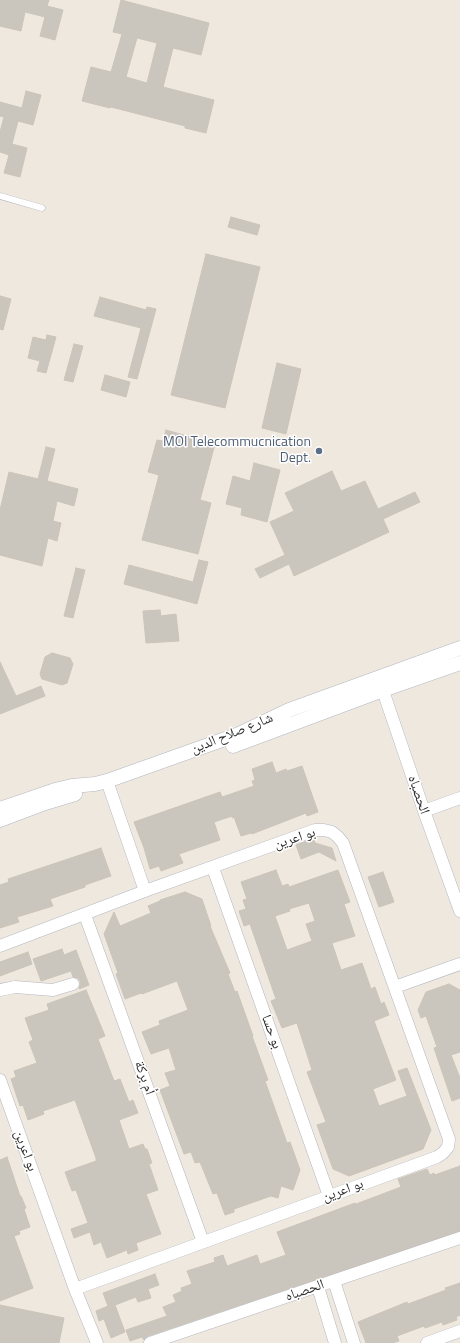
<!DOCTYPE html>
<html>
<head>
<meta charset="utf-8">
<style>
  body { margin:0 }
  canvas { display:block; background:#efe8df }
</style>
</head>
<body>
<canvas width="460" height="1343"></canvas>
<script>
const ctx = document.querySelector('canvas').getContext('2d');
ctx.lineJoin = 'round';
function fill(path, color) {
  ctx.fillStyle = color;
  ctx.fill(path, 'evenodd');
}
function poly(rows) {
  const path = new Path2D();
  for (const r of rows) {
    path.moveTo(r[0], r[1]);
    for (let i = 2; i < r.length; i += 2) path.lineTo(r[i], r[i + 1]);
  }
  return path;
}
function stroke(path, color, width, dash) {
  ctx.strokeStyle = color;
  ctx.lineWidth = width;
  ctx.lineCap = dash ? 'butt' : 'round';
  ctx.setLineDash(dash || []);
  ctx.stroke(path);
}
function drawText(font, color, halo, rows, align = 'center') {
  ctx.font = font + ' "Titillium Web","Noto Naskh Arabic",sans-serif';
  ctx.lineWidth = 3;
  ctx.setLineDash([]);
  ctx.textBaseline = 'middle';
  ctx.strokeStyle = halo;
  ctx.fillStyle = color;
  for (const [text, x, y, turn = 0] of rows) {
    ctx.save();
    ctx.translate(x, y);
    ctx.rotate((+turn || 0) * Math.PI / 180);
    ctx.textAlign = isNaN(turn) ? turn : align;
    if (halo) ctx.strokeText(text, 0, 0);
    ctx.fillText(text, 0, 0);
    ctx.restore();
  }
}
const building = poly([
  [0,0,49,0,47,6,63,10,55,40,40,36,45,17,25,12,21,31,0,26,0,0],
  [121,0,209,23,201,55,173,48,163,87,214,100,206,133,185,128,185,126,111,107,110,108,82,101,91,67,111,72,122,34,113,32,121,0],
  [137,38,157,43,147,83,126,77,137,38],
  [26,91,41,95,33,125,18,121,12,144,27,148,20,177,4,173,9,155,0,152,0,132,4,117,0,116,0,102,22,108,26,91],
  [231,217,260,225,257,235,228,227,231,217],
  [206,254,260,267,225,408,171,395,206,254],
  [0,296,11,299,3,330,0,329,0,296],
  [100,297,146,310,147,307,156,309,137,379,128,377,141,328,94,316,100,297],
  [47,335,56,337,46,373,37,371,40,361,28,358,33,337,46,340,47,335],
  [74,344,83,346,73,382,64,380,74,344],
  [277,363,301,369,286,434,262,428,277,363],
  [105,375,130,382,126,397,101,390,105,375],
  [166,430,215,444,200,500,211,503,198,554,142,540,159,475,148,472,157,440,163,441,166,430],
  [46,447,55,449,47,481,78,489,74,506,57,501,53,521,61,523,57,541,48,538,42,566,0,555,0,510,9,472,38,479,46,447],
  [254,463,280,470,267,522,241,515,242,508,226,504,233,476,250,481,254,463],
  [332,471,341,491,365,481,378,509,415,492,420,502,383,519,389,532,294,576,289,564,260,578,255,569,285,555,270,522,294,511,285,493,332,471],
  [199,560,208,562,197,604,124,584,129,565,193,582,199,560],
  [76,568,85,570,73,618,64,616,76,568],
  [160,610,161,616,176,614,179,641,146,643,143,611,160,610],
  [52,653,70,658,73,664,67,683,62,685,42,679,40,674,45,657,52,653],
  [0,662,16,696,41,686,45,696,0,714,0,662],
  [272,762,276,773,286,769,287,771,302,766,318,812,307,816,306,813,252,834,251,833,241,836,234,817,232,818,232,816,214,822,220,840,179,854,183,863,161,871,159,866,150,869,144,848,134,822,220,792,222,797,254,786,252,781,255,780,252,769,272,762],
  [314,838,315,843,332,848,336,861,319,852,301,859,296,845,314,838],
  [101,848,111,876,85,885,85,887,50,899,53,906,17,917,19,922,0,928,0,885,9,882,8,879,101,848],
  [276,870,282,886,288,884,289,887,338,870,350,902,344,904,355,936,332,943,341,970,362,963,371,989,375,987,381,1004,384,1002,389,1015,374,1021,396,1080,373,1089,379,1106,407,1096,398,1071,407,1068,431,1130,423,1149,349,1176,333,1169,317,1125,326,1122,307,1072,312,1070,297,1023,282,1028,271,1001,276,999,250,924,244,926,239,911,246,909,243,900,247,899,241,882,276,870],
  [309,903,315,921,306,924,312,941,287,950,275,916,290,911,289,909,309,903],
  [383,872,394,902,379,907,368,877,383,872],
  [185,892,202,899,211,926,210,926,230,973,228,974,235,992,237,991,253,1036,252,1036,268,1080,265,1081,287,1143,290,1142,300,1170,293,1190,281,1186,278,1198,271,1196,234,1209,234,1212,225,1215,217,1193,213,1194,200,1162,195,1163,191,1152,184,1154,160,1090,170,1086,165,1073,176,1070,169,1048,151,1054,142,1032,160,1025,159,1021,188,1010,177,981,142,994,141,993,125,999,116,974,118,973,104,934,114,912,120,926,151,913,148,906,160,901,160,900,185,892],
  [62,949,64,955,76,950,89,985,79,989,80,985,80,981,78,978,73,977,71,971,41,981,33,959,62,949],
  [28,952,32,964,0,976,0,962,28,952],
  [449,984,460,990,460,1052,451,1055,460,1078,460,1098,452,1101,434,1048,437,1047,426,1016,421,1018,418,1010,426,992,449,984],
  [86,990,105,1036,98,1039,114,1081,120,1079,129,1102,133,1100,138,1113,119,1120,129,1149,143,1144,145,1149,147,1149,152,1163,149,1164,158,1190,146,1194,161,1234,136,1243,138,1250,128,1254,127,1250,107,1258,101,1242,94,1245,90,1232,74,1238,71,1229,88,1223,76,1190,72,1191,65,1172,96,1161,96,1158,75,1100,43,1111,44,1114,28,1120,23,1105,20,1106,11,1079,16,1077,14,1071,37,1063,29,1042,33,1040,25,1018,49,1010,47,1004,86,990],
  [7,1157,20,1196,21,1196,26,1208,24,1209,30,1227,19,1231,20,1234,14,1236,33,1288,0,1301,0,1160,7,1157],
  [460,1166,460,1231,148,1336,144,1340,142,1337,130,1341,126,1330,167,1316,163,1307,176,1302,173,1295,182,1291,181,1288,192,1284,187,1271,215,1262,214,1258,223,1255,227,1266,257,1255,260,1264,286,1255,277,1232,355,1203,356,1204,401,1187,398,1179,427,1169,430,1175,434,1173,435,1175,460,1166],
  [155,1274,159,1285,148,1289,151,1298,138,1302,136,1297,115,1305,125,1332,111,1338,104,1319,99,1321,96,1311,108,1306,103,1293,155,1274],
  [460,1283,460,1315,456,1317,457,1320,443,1325,442,1322,425,1328,424,1326,397,1336,399,1341,392,1343,366,1343,358,1322,407,1302,408,1304,446,1290,445,1288,460,1283],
  [0,1305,64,1318,59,1343,0,1343,0,1305]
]);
const service = poly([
  [0,196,42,208]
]);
const minor = poly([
  [380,682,424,811,460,911],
  [107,781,145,891],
  [424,811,460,798],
  [213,868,329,1196],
  [85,915,203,1242],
  [0,946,145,891,315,830,324,830,332,832,338,837,343,843,449,1139,448,1147,443,1153,437,1157,75,1289],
  [395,987,460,964],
  [0,990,15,987,53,990,73,984],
  [0,1080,75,1289,97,1343],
  [334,1281,354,1343],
  [318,1287,335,1343],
  [150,1343,460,1238],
  [427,1343,460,1331]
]);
const tertiary = poly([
  [233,746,383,690,460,663],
  [0,809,55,790,72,786,95,784,107,781,239,734,289,710,460,648],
  [0,820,45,803,75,794]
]);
const markers = [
  [319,451,4,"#5c6f8a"]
];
const serviceNames = [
  ["MOI Telecommucnication",311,443],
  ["Dept.",311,459]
];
const streetNames = [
  ["شارع صلاح الدين",232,734,-22],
  ["الحصباه",418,795,71],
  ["بو اعرين",295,839,-18],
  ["بو حسا",271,1032,70],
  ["أم بركة",144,1078,70],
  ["بو اعرين",25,1151,70],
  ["بو اعرين",343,1191,-20],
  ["الحصباه",305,1291,-19]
];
fill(building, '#cbc6bd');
stroke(building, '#cbc4b8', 1);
stroke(service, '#b3b6c1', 7);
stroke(minor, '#b3b6c1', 13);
stroke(tertiary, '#b3b6c1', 15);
stroke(service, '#fff', 6);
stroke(minor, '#fff', 12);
stroke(tertiary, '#fff', 14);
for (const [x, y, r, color] of markers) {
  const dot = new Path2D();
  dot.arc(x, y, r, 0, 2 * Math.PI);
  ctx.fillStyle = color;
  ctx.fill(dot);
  stroke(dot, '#fff', 1.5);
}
drawText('14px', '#4e5e75', '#fff', serviceNames, 'right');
drawText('14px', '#2d2d2d', '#fff', streetNames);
</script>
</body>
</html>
